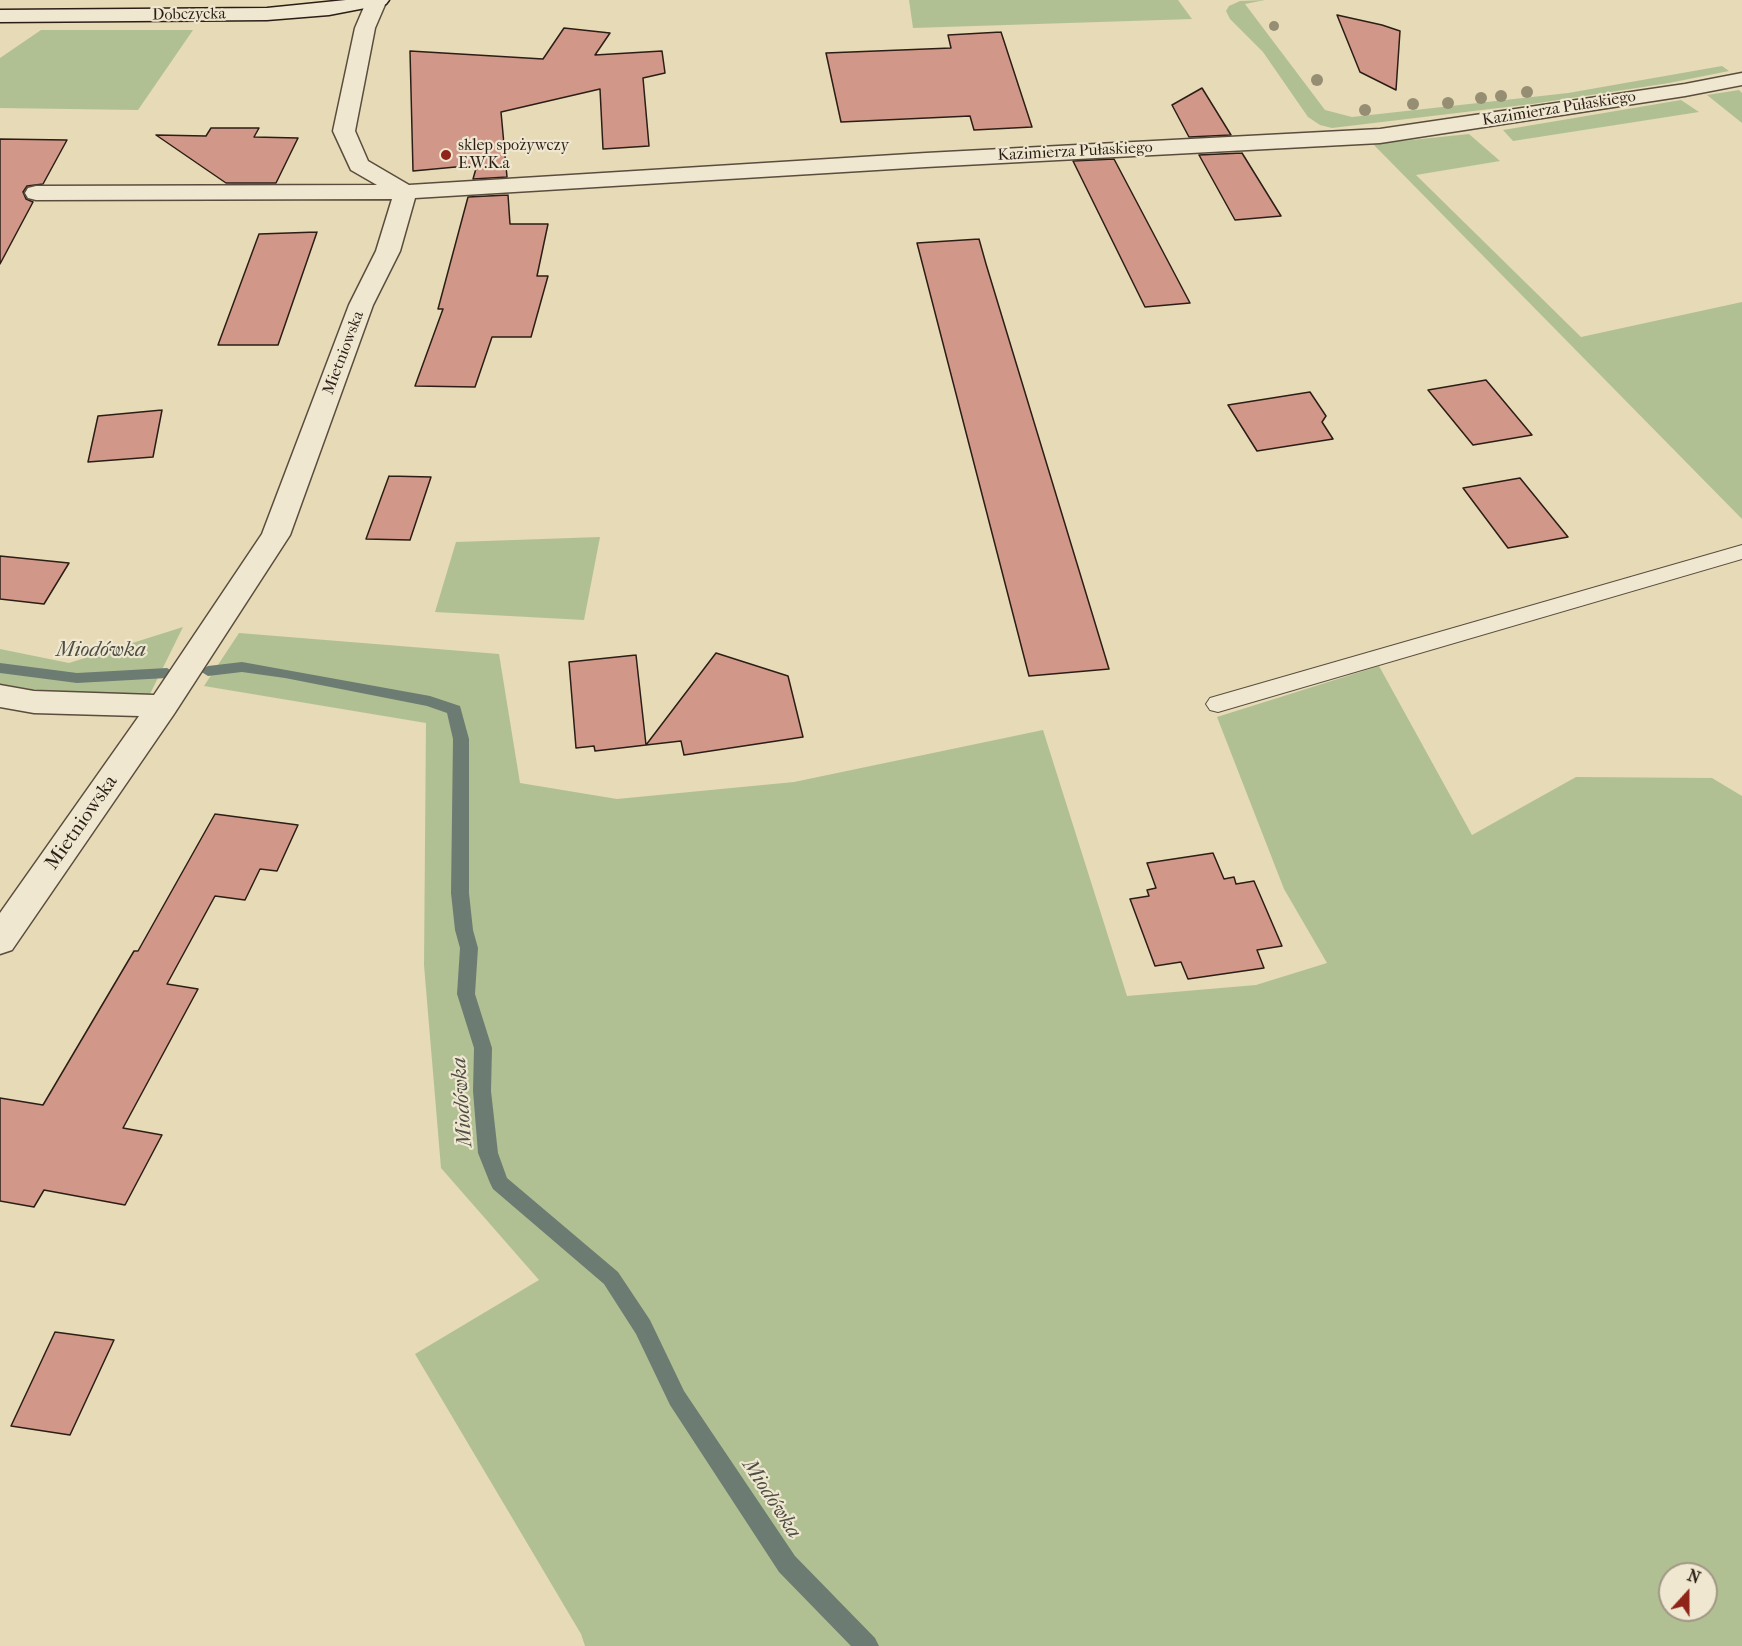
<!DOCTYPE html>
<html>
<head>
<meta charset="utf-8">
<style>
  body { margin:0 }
  #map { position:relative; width:1742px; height:1646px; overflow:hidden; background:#e6dab7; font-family:"IM FELL French Canon",serif }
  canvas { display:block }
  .north { position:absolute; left:1658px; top:1562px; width:60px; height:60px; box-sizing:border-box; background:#efe7d0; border:2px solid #a19786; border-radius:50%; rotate:21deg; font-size:16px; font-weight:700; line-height:24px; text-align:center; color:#2c1e16 }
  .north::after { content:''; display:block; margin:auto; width:21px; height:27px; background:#8f2418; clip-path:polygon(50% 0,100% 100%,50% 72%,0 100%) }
</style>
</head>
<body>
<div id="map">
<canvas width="1742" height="1646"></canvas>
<div class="north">N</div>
</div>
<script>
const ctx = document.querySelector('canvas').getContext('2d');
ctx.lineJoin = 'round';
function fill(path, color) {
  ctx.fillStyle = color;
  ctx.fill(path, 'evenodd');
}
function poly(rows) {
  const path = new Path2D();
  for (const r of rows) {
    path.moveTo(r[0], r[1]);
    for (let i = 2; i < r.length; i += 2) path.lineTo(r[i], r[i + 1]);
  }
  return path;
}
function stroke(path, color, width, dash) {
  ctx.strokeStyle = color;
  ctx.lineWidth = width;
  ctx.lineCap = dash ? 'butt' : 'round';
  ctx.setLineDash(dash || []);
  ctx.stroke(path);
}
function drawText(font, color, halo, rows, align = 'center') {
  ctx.font = font + ' "IM FELL French Canon",serif';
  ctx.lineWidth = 4.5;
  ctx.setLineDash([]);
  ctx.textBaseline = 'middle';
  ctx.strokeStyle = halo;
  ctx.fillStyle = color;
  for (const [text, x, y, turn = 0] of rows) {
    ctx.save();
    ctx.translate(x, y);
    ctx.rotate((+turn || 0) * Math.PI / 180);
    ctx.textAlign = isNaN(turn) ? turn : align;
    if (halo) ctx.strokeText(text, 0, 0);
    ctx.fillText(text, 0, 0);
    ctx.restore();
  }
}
const green = poly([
  [909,0,1178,0,1192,19,913,28],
  [1265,0,1245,4,1325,110,1352,117,1568,93,1722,66,1729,71,1669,83,1532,104,1332,128,1320,125,1308,117,1263,52,1230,19,1226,11,1229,6,1240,1],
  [41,30,193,30,138,110,0,108,0,58],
  [1739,90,1742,93,1742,123,1707,95],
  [1681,100,1699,112,1513,141,1503,130],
  [1469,134,1500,161,1416,175,1581,337,1742,302,1742,519,1373,144],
  [600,537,584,620,435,612,456,542],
  [183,627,150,694,85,698,0,684,0,649,69,663],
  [239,633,499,654,520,783,617,799,794,782,1043,730,1127,996,1256,985,1327,963,1284,889,1217,717,1379,666,1472,835,1576,777,1712,778,1742,796,1742,1646,585,1646,581,1634,415,1354,539,1280,441,1168,424,965,426,723,204,686],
  [1670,1574,1706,1574,1706,1610,1670,1610]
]);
const stream = poly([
  [242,662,430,696,460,706,469,739,469,893,473,930,478,948,475,994,492,1048,491,1091,498,1153,507,1178,618,1272,650,1320,684,1391,795,1556,875,1638,879,1646,851,1646,779,1572,670,1405,636,1334,604,1284,493,1189,490,1183,478,1153,473,1091,474,1048,457,994,460,948,455,930,451,893,453,739,447,713,427,706,285,678,242,672,208,676,200,671,208,666,242,662],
  [0,663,77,673,167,668,175,673,167,678,77,683,0,673,0,663]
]);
const building = poly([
  [1337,15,1382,25,1400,31,1396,90,1360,72,1337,15],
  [564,28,610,33,595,55,662,51,665,73,643,78,649,146,603,149,600,89,501,112,507,177,473,179,477,165,413,171,410,51,543,59,564,28],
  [1001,32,1032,127,974,130,970,116,841,122,826,53,951,48,948,35,1001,32],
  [1202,88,1231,135,1189,137,1172,105,1202,88],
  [211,128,259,128,254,137,298,138,276,183,226,183,156,135,206,136,211,128],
  [0,139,67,140,43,184,27,186,23,192,26,199,33,202,0,264,0,139],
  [1242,153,1281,216,1235,220,1199,155,1242,153],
  [1114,159,1190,303,1145,307,1073,161,1114,159],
  [508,195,510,224,548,224,537,276,548,276,531,337,492,337,475,387,415,386,443,309,438,309,468,197,508,195],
  [317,232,278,345,218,345,259,234,317,232],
  [979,239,986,264,1109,669,1029,676,917,243,979,239],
  [1486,380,1532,435,1473,445,1428,390,1486,380],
  [1310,392,1326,416,1322,422,1333,439,1257,451,1228,405,1310,392],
  [162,410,153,457,88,462,98,416,162,410],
  [389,476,431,477,410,540,366,539,389,476],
  [1520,478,1568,537,1508,548,1463,488,1520,478],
  [0,556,69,563,44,604,0,599,0,556],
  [716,653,788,676,803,737,684,755,681,741,646,745,716,653],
  [636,655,646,745,595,751,594,746,576,748,569,662,636,655],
  [215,814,298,825,277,871,260,869,245,900,215,896,167,984,198,989,123,1128,162,1135,125,1205,44,1190,34,1207,0,1201,0,1098,43,1105,134,951,138,951,215,814],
  [1213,853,1224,879,1234,877,1236,884,1254,881,1282,946,1257,950,1264,968,1188,979,1181,962,1155,966,1130,899,1149,896,1147,890,1156,888,1147,863,1213,853],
  [55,1332,114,1340,70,1435,11,1426,55,1332]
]);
const service = poly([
  [1742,545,1742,559,1218,712,1210,710,1206,704,1210,698,1742,545]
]);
const minor = poly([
  [367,0,387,0,375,28,355,131,368,161,409,185,926,153,1380,129,1685,84,1742,73,1742,85,1685,96,1380,143,926,167,415,198,400,251,373,305,290,535,174,714,12,950,0,954,0,913,139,716,34,713,0,707,0,685,34,691,154,695,262,534,349,305,376,251,392,199,36,200,28,198,25,193,28,188,36,186,377,185,351,170,333,131,355,28,367,0]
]);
const secondary = poly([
  [346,0,389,0,386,4,329,15,267,20,0,22,0,10,267,8,346,0]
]);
const trees = [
  [1274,26,5],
  [1317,80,6],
  [1527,92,6],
  [1501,96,6],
  [1481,98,6],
  [1448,103,6],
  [1413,104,6],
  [1365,110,6]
];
const markers = [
  [446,155,6,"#8f2418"]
];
const farStreetnames = [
  ["Dobczycka",189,15,-1],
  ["Kazimierza Pułaskiego",1559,109,-9],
  ["Kazimierza Pułaskiego",1075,152,-3],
  ["Mietniowska",344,353,-69]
];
const farPoinames = [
  ["sklep spożywczy",458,146],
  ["E.W.K.a",458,164]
];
const streetNames = [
  ["Mietniowska",82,823,-55]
];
const waterNames = [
  ["Miodówka",101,651],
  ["Miodówka",463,1102,-94],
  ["Miodówka",771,1499,57]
];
fill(green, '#b1c092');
fill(stream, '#6c7c72');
fill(building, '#d19889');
stroke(building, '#2c1e16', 1.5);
stroke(service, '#5a4d3e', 2);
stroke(minor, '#5a4d3e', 3);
stroke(secondary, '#2c1e16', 3);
fill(service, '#efe7d0');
fill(minor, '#efe7d0');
fill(secondary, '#efe7d0');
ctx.fillStyle = '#968e73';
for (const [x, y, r] of trees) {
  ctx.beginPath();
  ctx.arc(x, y, r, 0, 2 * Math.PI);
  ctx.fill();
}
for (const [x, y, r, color] of markers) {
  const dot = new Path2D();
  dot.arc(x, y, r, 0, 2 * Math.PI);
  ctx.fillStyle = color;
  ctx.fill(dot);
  stroke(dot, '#efe7d0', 2);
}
drawText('16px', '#2c1e16', '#efe7d0', farStreetnames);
drawText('16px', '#2c1e16', '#efe7d0', farPoinames, 'left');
drawText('20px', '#2c1e16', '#efe7d0', streetNames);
drawText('italic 21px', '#4c4d44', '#efe7d0', waterNames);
</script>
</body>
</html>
